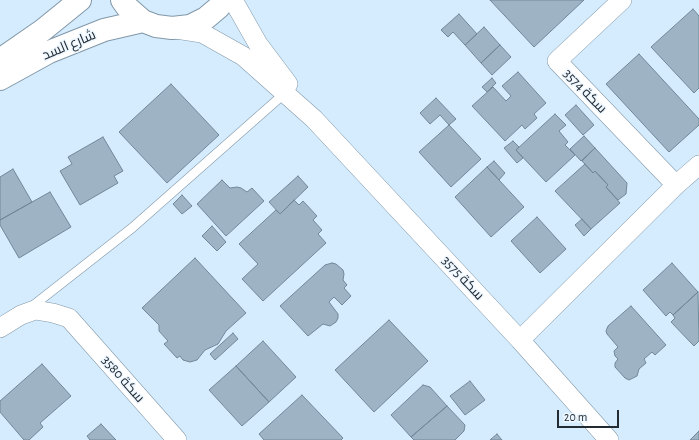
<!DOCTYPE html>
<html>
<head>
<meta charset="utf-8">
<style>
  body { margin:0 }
  #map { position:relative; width:699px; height:440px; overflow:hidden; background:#d5ecfe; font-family:"Alegreya Sans",sans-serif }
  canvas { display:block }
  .scale { position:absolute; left:557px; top:410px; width:62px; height:18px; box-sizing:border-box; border:2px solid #222b32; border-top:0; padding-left:5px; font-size:12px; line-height:14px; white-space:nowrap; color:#222b32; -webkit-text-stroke:3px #eef7ff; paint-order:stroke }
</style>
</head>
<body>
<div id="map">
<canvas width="699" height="440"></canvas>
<div class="scale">20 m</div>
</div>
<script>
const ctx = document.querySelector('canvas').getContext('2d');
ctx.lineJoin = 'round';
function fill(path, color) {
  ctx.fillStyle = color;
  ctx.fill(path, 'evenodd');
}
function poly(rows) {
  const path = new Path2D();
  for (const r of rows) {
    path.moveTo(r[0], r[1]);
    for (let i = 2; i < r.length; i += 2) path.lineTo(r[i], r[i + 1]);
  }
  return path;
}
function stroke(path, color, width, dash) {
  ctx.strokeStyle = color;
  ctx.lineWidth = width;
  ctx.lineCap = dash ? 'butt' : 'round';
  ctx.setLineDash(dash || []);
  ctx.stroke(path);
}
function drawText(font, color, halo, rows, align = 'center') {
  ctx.font = font + ' "Alegreya Sans",Cairo,sans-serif';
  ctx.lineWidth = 3;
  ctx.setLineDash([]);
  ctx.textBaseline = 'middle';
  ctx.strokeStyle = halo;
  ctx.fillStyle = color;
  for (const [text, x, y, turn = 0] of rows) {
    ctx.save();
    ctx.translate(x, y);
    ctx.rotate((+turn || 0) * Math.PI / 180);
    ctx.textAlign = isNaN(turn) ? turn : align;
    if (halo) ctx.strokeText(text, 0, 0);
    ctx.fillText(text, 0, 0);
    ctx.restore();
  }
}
const building = poly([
  [490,0,584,0,534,47,490,0],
  [693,9,699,16,699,88,694,93,651,47,693,9],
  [459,14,477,34,465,45,453,32,448,37,441,30,459,14],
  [484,27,500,45,481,63,465,45,484,27],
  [500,45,511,57,492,75,481,63,500,45],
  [639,54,699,119,699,125,669,152,606,84,639,54],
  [518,72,546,103,534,114,537,118,525,129,522,125,505,141,472,106,493,87,506,101,511,96,502,86,518,72],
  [492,78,496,83,487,92,482,87,492,78],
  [171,84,219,135,167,183,119,132,171,84],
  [436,98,456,119,449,125,440,115,430,124,420,113,436,98],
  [576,105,594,125,583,135,565,115,576,105],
  [555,114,566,125,559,131,568,142,565,145,575,155,546,182,516,150,555,114],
  [449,125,481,159,451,187,419,152,449,125],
  [584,136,595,148,581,161,570,149,584,136],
  [103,137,123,171,114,176,118,183,80,205,60,171,72,164,68,157,103,137],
  [513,141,519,147,516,150,523,158,517,163,504,148,513,141],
  [595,148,627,183,626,194,618,200,606,187,608,185,595,171,593,173,582,161,595,148],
  [494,161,505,173,499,180,487,167,494,161],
  [585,164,593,173,595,171,608,185,606,187,620,203,591,229,555,191,585,164],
  [487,167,524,207,491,237,455,197,487,167],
  [13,169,32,202,0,220,0,177,13,169],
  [298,176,308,187,280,214,269,202,298,176],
  [222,180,230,188,237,187,241,188,247,192,252,188,264,201,226,236,197,204,222,180],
  [50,192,71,227,19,258,0,225,0,220,50,192],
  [182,195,192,206,182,214,173,204,182,195],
  [294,200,299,205,303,201,317,216,313,220,322,230,318,234,326,243,263,301,242,279,258,264,239,244,276,210,280,214,294,200],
  [537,217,566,249,540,273,511,241,537,217],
  [582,219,591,229,584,236,575,225,582,219],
  [212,226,226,242,217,251,202,236,212,226],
  [195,258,246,313,226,331,218,344,205,350,197,360,190,362,183,360,180,356,177,358,164,344,168,341,159,331,159,325,142,308,195,258],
  [332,263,336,264,343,270,344,274,343,280,347,285,344,288,351,296,342,305,334,297,329,302,338,314,338,318,336,322,330,326,323,324,308,336,280,306,325,265,332,263],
  [672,263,698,292,673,315,670,312,666,316,643,290,672,263],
  [698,292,699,341,694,346,671,322,675,318,673,315,698,292],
  [631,306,666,345,655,355,652,352,644,359,646,363,639,369,637,376,629,380,625,378,615,367,615,363,618,359,615,356,614,351,618,347,607,334,606,331,608,326,631,306],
  [389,320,428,361,374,412,335,370,389,320],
  [233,333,238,339,215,360,210,354,233,333],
  [263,341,296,377,269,402,236,366,263,341],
  [42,364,71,396,40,423,43,427,29,440,24,440,0,412,0,401,42,364],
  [236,366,269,402,242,426,209,390,236,366],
  [470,381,485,400,465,415,450,396,470,381],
  [423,385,430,387,447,406,411,437,391,415,423,385],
  [302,395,343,438,341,440,264,440,259,434,302,395],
  [447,406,465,425,464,431,455,440,414,440,411,437,447,406],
  [101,424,116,440,90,440,87,436,101,424],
  [699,431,699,440,690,440,699,431],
  [497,434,502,440,490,440,497,434]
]);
const service = poly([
  [30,308,132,228,285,93]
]);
const minor = poly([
  [233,0,258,44,288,84],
  [622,0,557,61,676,185],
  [176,29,202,33,243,56,314,119,520,340,609,440],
  [0,328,21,315,35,310,53,313,69,318,177,440],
  [520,340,676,185,699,165]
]);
const tertiary = poly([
  [122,0,127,7,143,21,156,26,172,28,190,26,206,18,219,7,224,0],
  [0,60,43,30,80,0],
  [0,79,49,52,104,30,143,21]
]);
const streetNames = [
  ["شارع السد",69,45,-23],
  ["سكة 3574",585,91,46],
  ["سكة 3575",463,278,47],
  ["سكة 3580",123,379,49]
];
fill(building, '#9eb4c5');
stroke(building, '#728797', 1);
stroke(service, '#8298a8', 10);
stroke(minor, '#8298a8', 20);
stroke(tertiary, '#8298a8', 24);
stroke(service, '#fff', 9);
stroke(minor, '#fff', 19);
stroke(tertiary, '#fff', 22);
drawText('14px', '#222b32', '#eef7ff', streetNames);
</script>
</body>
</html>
